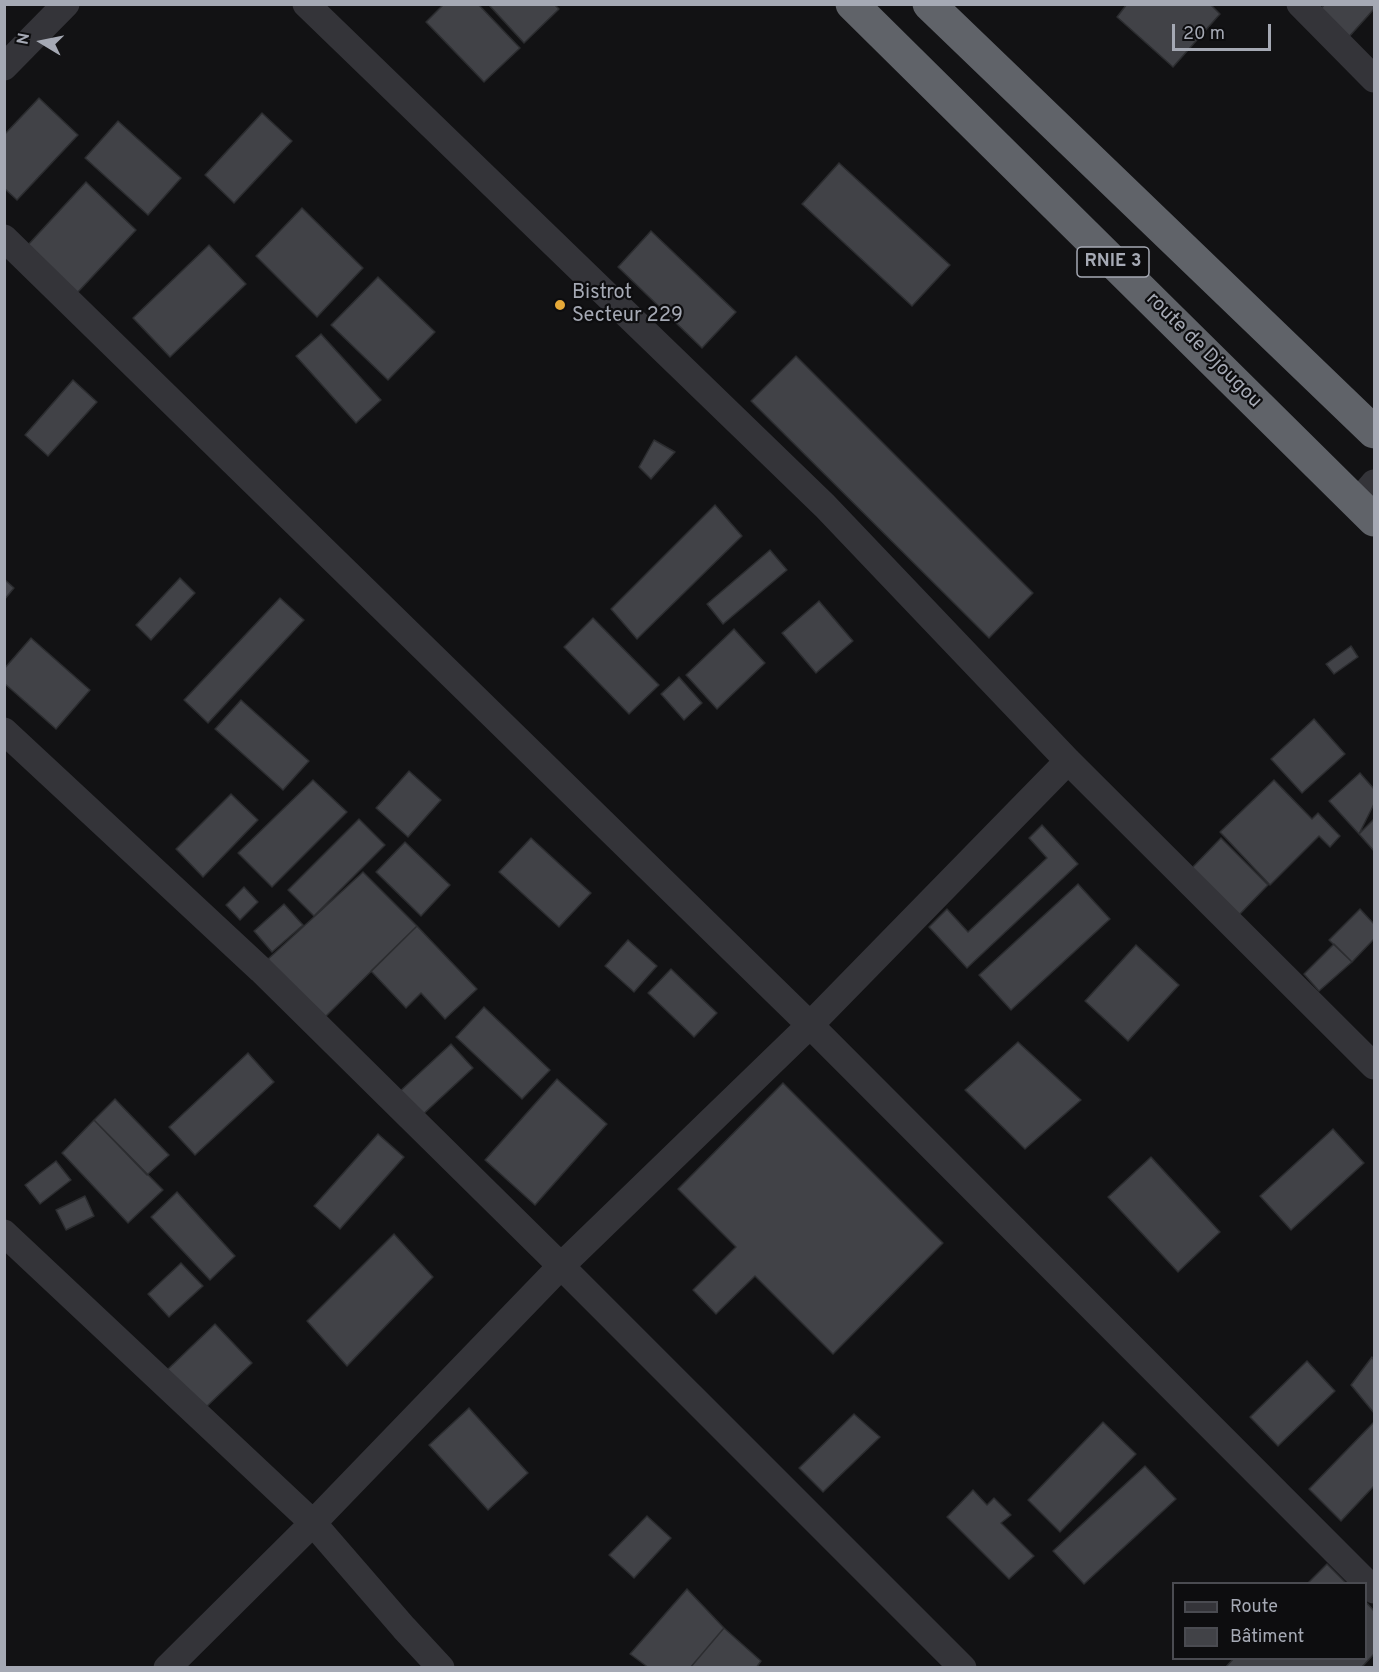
<!DOCTYPE html>
<html>
<head>
<meta charset="utf-8">
<style>
  body { margin:0 }
  #map { position:relative; width:1379px; height:1672px; overflow:hidden; background:#121214; font-family:Overpass,sans-serif }
  canvas { display:block }
  .frame { position:absolute; inset:0; border:6px solid #a5a9b4; pointer-events:none }
  .legend { position:absolute; left:1172px; top:1582px; width:195px; height:78px; box-sizing:border-box; background:#0d0d0f; border:2px solid #4a4b51; margin:0; padding:8px 10px; list-style:none; font-size:18px; color:#a5a9b4 }
  .legend li { display:flex; align-items:center; gap:12px; height:30px }
  .legend b { width:30px; border:2px solid #4a4b51 }
  .north { position:absolute; left:12px; top:12px; width:60px; height:60px; -webkit-text-stroke:4px #0d0d0f; paint-order:stroke; rotate:280deg; font-size:16px; font-weight:700; line-height:24px; text-align:center; color:#a5a9b4 }
  .north::after { content:''; display:block; margin:auto; width:21px; height:27px; background:#a5a9b4; clip-path:polygon(50% 0,100% 100%,50% 72%,0 100%) }
  .scale { position:absolute; left:1172px; top:24px; width:99px; height:27px; box-sizing:border-box; border:3px solid #a5a9b4; border-top:0; padding-left:8px; font-size:18px; line-height:21px; white-space:nowrap; color:#a5a9b4; -webkit-text-stroke:4px #0d0d0f; paint-order:stroke }
</style>
</head>
<body>
<div id="map">
<canvas width="1379" height="1672"></canvas>
<div class="frame"></div>
<ul class="legend">
<li><b style="height:8px;background:#343439"></b>Route</li>
<li><b style="height:16px;background:#414247"></b>Bâtiment</li>
</ul>
<div class="north">N</div>
<div class="scale">20 m</div>
</div>
<script>
const ctx = document.querySelector('canvas').getContext('2d');
ctx.lineJoin = 'round';
function fill(path, color) {
  ctx.fillStyle = color;
  ctx.fill(path, 'evenodd');
}
function poly(rows) {
  const path = new Path2D();
  for (const r of rows) {
    path.moveTo(r[0], r[1]);
    for (let i = 2; i < r.length; i += 2) path.lineTo(r[i], r[i + 1]);
  }
  return path;
}
function stroke(path, color, width, dash) {
  ctx.strokeStyle = color;
  ctx.lineWidth = width;
  ctx.lineCap = dash ? 'butt' : 'round';
  ctx.setLineDash(dash || []);
  ctx.stroke(path);
}
function drawText(font, color, halo, rows, align = 'center') {
  ctx.font = font + ' Overpass,sans-serif';
  ctx.lineWidth = 4.5;
  ctx.setLineDash([]);
  ctx.textBaseline = 'middle';
  ctx.strokeStyle = halo;
  ctx.fillStyle = color;
  for (const [text, x, y, turn = 0] of rows) {
    ctx.save();
    ctx.translate(x, y);
    ctx.rotate((+turn || 0) * Math.PI / 180);
    ctx.textAlign = isNaN(turn) ? turn : align;
    if (halo) ctx.strokeText(text, 0, 0);
    ctx.fillText(text, 0, 0);
    ctx.restore();
  }
}
const building = poly([
  [444,4,478,4,520,48,484,82,426,22,444,4],
  [488,4,554,4,559,9,524,43,488,4],
  [1127,4,1210,4,1220,14,1173,67,1117,17,1127,4],
  [1325,4,1374,4,1374,9,1347,39,1318,12,1325,4],
  [39,98,78,135,17,200,4,188,4,135,39,98],
  [262,113,292,141,234,203,205,175,262,113],
  [118,121,181,178,148,215,85,158,118,121],
  [839,163,950,265,912,306,802,204,839,163],
  [86,182,136,230,77,293,27,246,86,182],
  [302,208,363,268,317,317,256,256,302,208],
  [651,231,736,312,702,348,618,267,651,231],
  [209,245,246,284,170,357,133,318,209,245],
  [378,277,435,332,388,380,331,325,378,277],
  [321,334,381,400,356,423,296,356,321,334],
  [796,356,1033,593,989,638,751,401,796,356],
  [73,380,97,402,48,456,25,435,73,380],
  [654,440,675,452,651,479,639,467,654,440],
  [715,505,742,536,637,639,611,609,715,505],
  [770,550,787,570,723,624,707,604,770,550],
  [180,578,195,593,151,640,136,625,180,578],
  [4,579,14,588,4,600,4,579],
  [280,598,304,620,208,723,184,700,280,598],
  [819,601,853,641,816,673,782,633,819,601],
  [593,618,659,685,629,714,564,647,593,618],
  [734,629,765,663,717,709,686,675,734,629],
  [31,638,90,690,56,729,4,683,4,669,31,638],
  [1351,646,1358,657,1334,674,1326,664,1351,646],
  [679,677,702,703,684,720,661,694,679,677],
  [241,700,309,761,283,790,215,729,241,700],
  [1314,719,1345,754,1302,793,1271,759,1314,719],
  [409,771,441,800,408,837,376,808,409,771],
  [1360,773,1374,789,1374,804,1359,834,1329,801,1360,773],
  [313,780,347,812,272,887,238,853,313,780],
  [1274,780,1312,819,1318,813,1340,836,1330,847,1319,836,1270,885,1220,832,1274,780],
  [231,794,258,820,203,877,176,849,231,794],
  [359,819,385,845,314,916,288,890,359,819],
  [1374,819,1374,851,1359,834,1374,819],
  [1042,825,1078,864,967,968,929,927,947,909,968,932,1047,858,1029,838,1042,825],
  [531,838,591,893,559,927,499,872,531,838],
  [1221,838,1268,885,1236,918,1188,872,1221,838],
  [405,842,450,885,421,916,376,872,405,842],
  [363,872,417,926,321,1021,267,960,363,872],
  [1078,884,1110,919,1011,1010,979,975,1078,884],
  [244,887,258,902,240,920,226,905,244,887],
  [284,904,303,925,272,952,254,931,284,904],
  [1360,909,1374,924,1374,939,1352,962,1329,940,1360,909],
  [417,926,477,989,445,1019,421,993,406,1008,371,971,417,926],
  [628,940,657,966,634,992,605,966,628,940],
  [1334,944,1352,962,1319,991,1304,974,1334,944],
  [1136,945,1179,985,1128,1041,1085,1001,1136,945],
  [671,969,717,1013,694,1037,648,993,671,969],
  [484,1007,550,1070,522,1099,456,1037,484,1007],
  [1018,1042,1081,1100,1025,1149,965,1090,1018,1042],
  [451,1044,473,1068,419,1118,397,1094,451,1044],
  [248,1053,274,1082,195,1155,169,1127,248,1053],
  [557,1079,607,1124,535,1205,485,1160,557,1079],
  [783,1083,943,1243,833,1354,755,1276,716,1314,693,1290,736,1247,678,1189,783,1083],
  [115,1099,169,1155,147,1175,94,1120,115,1099],
  [94,1120,163,1190,128,1223,62,1153,94,1120],
  [1333,1129,1364,1163,1291,1230,1260,1196,1333,1129],
  [378,1134,404,1157,340,1229,314,1206,378,1134],
  [1151,1157,1220,1232,1178,1272,1108,1197,1151,1157],
  [56,1161,71,1180,40,1204,25,1185,56,1161],
  [177,1192,235,1256,210,1280,151,1217,177,1192],
  [85,1196,94,1216,66,1230,56,1210,85,1196],
  [394,1234,433,1277,347,1366,307,1321,394,1234],
  [181,1263,203,1286,169,1317,148,1294,181,1263],
  [215,1324,252,1363,203,1410,166,1371,215,1324],
  [1372,1357,1374,1361,1374,1413,1351,1385,1372,1357],
  [1307,1361,1335,1391,1278,1446,1250,1417,1307,1361],
  [469,1408,528,1473,488,1510,429,1445,469,1408],
  [854,1414,880,1437,823,1492,799,1468,854,1414],
  [1103,1422,1136,1454,1060,1532,1028,1500,1103,1422],
  [1374,1422,1374,1486,1341,1521,1309,1489,1374,1422],
  [1145,1466,1176,1499,1084,1584,1053,1551,1145,1466],
  [973,1490,987,1505,994,1498,1011,1515,1001,1523,1034,1556,1009,1579,947,1517,973,1490],
  [647,1516,671,1538,634,1578,609,1555,647,1516],
  [1327,1564,1347,1584,1307,1584,1327,1564],
  [687,1589,724,1628,690,1668,649,1668,630,1654,687,1589],
  [1366,1602,1374,1611,1374,1654,1361,1668,1225,1668,1234,1658,1366,1658,1366,1602],
  [724,1628,761,1661,756,1668,690,1668,724,1628]
]);
const street = poly([
  [306,4,825,506,1068,761,1374,1066],
  [1300,4,1374,79],
  [4,67,66,4],
  [4,238,810,1025,1374,1590],
  [1357,503,1374,483],
  [4,731,261,970,561,1266,963,1668],
  [4,1233,313,1523,404,1628,441,1668],
  [167,1668,313,1523,561,1266,810,1025,1068,761]
]);
const highway = poly([
  [852,4,1374,520],
  [929,4,1374,432]
]);
const markers = [
  [560,305,6,"#e6a938"]
];
const shields = [
  [1113,262,72]
];
const shieldNames = [
  ["RNIE 3",1113,262]
];
const poiNames = [
  ["Bistrot",572,294],
  ["Secteur 229",572,317]
];
const streetNames = [
  ["route de Djougou",1203,351,45]
];
fill(building, '#414247');
stroke(building, '#2c2d30', 1.5);
stroke(street, '#343439', 27);
stroke(highway, '#606369', 33);
for (const [x, y, r, color] of markers) {
  const dot = new Path2D();
  dot.arc(x, y, r, 0, 2 * Math.PI);
  ctx.fillStyle = color;
  ctx.fill(dot);
  stroke(dot, '#0d0d0f', 2);
}
for (const [x, y, w] of shields) {
  const box = new Path2D();
  box.roundRect(x - w / 2, y - 15, w, 30, 4.5);
  ctx.fillStyle = '#0d0d0f';
  ctx.fill(box);
  stroke(box, '#a5a9b4', 1.5);
}
drawText('bold 18px', '#a5a9b4', null, shieldNames);
drawText('20px', '#a5a9b4', '#0d0d0f', poiNames, 'left');
drawText('20px', '#a5a9b4', '#0d0d0f', streetNames);
</script>
</body>
</html>
